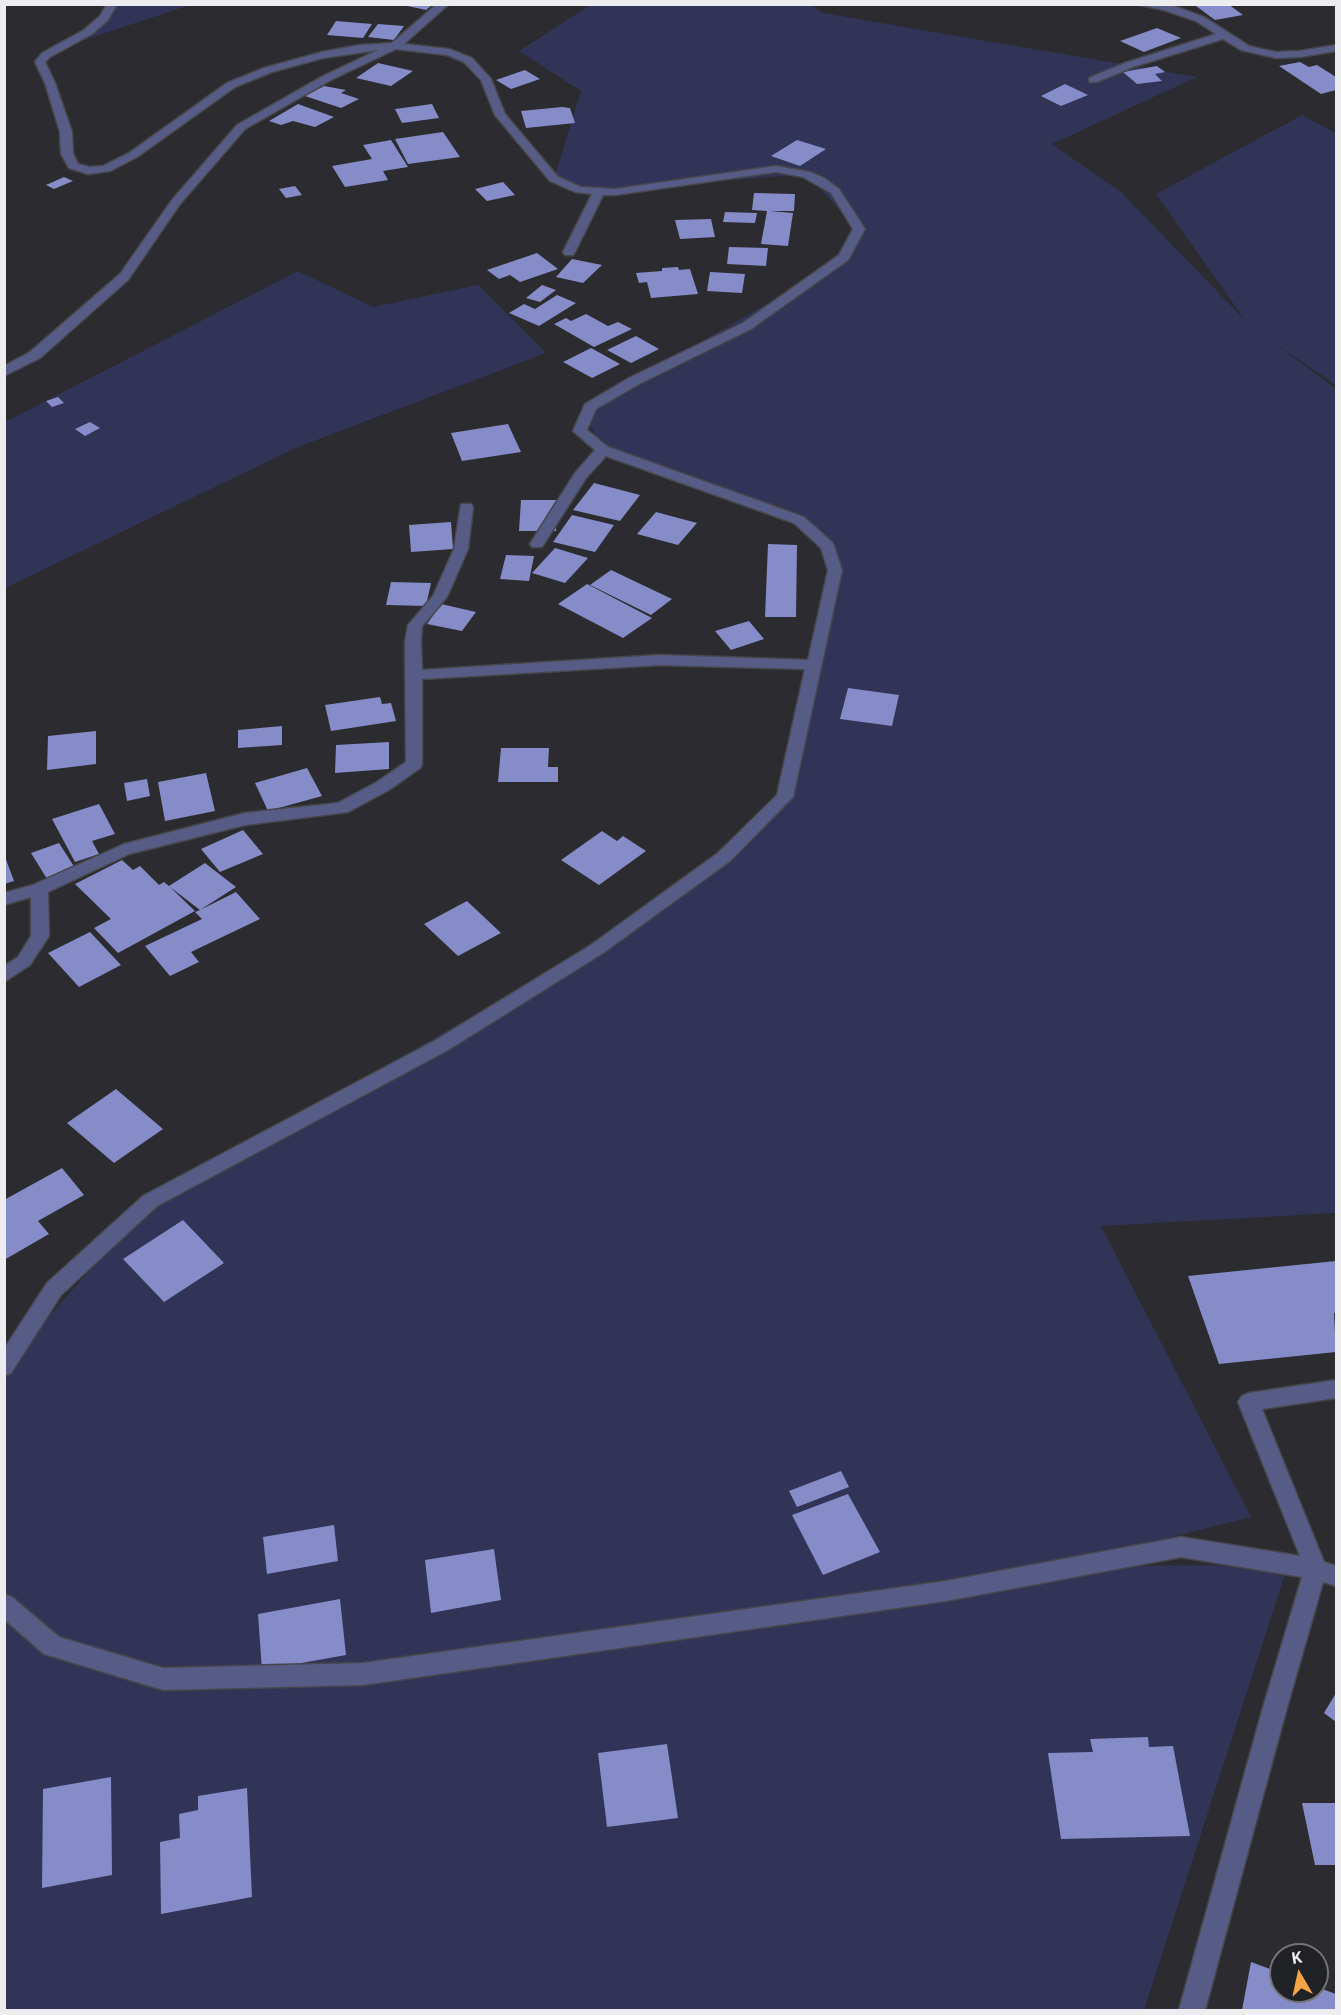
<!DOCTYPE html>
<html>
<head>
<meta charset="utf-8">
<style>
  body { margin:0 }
  #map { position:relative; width:1341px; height:2015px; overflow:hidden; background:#2b2b30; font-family:"Open Sans",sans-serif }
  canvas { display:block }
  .frame { position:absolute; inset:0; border:6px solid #ededf0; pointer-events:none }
  .north { position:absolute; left:1269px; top:1943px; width:60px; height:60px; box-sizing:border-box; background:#212226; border:2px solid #737377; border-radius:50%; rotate:351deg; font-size:16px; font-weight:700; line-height:24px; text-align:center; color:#ededf0 }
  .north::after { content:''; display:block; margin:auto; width:21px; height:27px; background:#f2a542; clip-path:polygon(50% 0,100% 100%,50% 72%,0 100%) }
</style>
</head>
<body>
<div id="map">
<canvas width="1341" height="2015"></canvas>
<div class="frame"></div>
<div class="north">K</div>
</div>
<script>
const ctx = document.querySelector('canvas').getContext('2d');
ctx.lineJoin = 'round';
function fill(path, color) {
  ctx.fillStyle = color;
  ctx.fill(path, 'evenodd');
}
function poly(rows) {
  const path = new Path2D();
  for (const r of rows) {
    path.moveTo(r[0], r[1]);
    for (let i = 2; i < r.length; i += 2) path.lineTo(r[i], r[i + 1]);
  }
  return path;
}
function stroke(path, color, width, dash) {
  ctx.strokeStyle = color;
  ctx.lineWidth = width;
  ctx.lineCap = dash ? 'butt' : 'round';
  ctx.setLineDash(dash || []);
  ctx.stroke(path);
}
const green = poly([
  [810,4,823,13,1197,77,1052,144,1121,192,1245,320,1156,194,1302,115,1336,133,1336,385,1276,344,1336,389,1336,1213,1101,1226,1251,1517,1057,1566,1288,1565,1144,2010,5,2010,5,1367,150,1201,626,928,785,796,834,570,799,520,603,450,586,417,634,381,823,271,858,229,806,174,599,191,554,179,581,91,519,51,590,5],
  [112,5,190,5,60,48,88,32],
  [298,271,373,307,478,285,546,353,298,447,5,588,5,422]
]);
const building = poly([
  [1204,4,1228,4,1243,15,1215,20,1196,6],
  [403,5,432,5,426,10],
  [336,21,372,24,363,38,327,35],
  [378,24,404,26,394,40,368,37],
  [1157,28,1181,38,1144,52,1120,41],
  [1300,62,1309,67,1317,65,1336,77,1336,90,1321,94,1279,66],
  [378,63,413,71,391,86,356,78],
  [1157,66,1165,72,1155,74,1162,81,1137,84,1123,72],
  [525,70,540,79,511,89,496,80],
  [1065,84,1088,95,1061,106,1041,96],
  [324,86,346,90,341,93,359,99,341,108,305,96],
  [298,104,334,117,315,127,293,121,281,125,269,121],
  [432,104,439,118,402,123,395,109],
  [562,107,570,108,575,123,526,128,521,111],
  [443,132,460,157,408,164,395,139],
  [391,140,408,167,383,171,388,180,345,187,332,166,372,159,363,145],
  [797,140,826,149,800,166,771,156],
  [64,177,73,181,54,189,46,185],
  [503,182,515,195,487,201,475,189],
  [295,186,302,195,286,198,279,189],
  [754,193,795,194,794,211,770,211,793,213,788,246,761,244,767,211,752,210],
  [725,212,757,213,755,223,723,222],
  [711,219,715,237,680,239,675,220],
  [729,247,768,248,766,266,727,264],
  [537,253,558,269,520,282,510,275,499,279,487,270],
  [572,259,602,265,583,283,556,277],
  [678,267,679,270,690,269,698,294,651,298,647,282,639,283,636,273,662,271,662,268],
  [710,272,745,274,742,293,707,291],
  [542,285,556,290,540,302,526,298],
  [557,295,576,303,539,326,509,313,524,304,535,309],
  [586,314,608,326,618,322,632,329,594,347,554,324,566,318,571,321],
  [636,336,659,349,631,363,607,350],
  [591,348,620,364,592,378,563,362],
  [58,397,64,403,52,407,46,401],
  [90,422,100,428,85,436,75,429],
  [508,424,521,452,462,461,451,433],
  [594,483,640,495,620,521,573,510],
  [521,500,557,500,556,531,519,531],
  [656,512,697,523,678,545,637,534],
  [572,515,614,525,595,552,553,542],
  [451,522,453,549,411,552,409,525],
  [768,544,797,545,796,617,765,617],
  [555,548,588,558,565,583,532,573],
  [506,555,534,556,529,581,500,579],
  [611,570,672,599,651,615,590,585],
  [391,582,431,583,426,606,386,605],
  [587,584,652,618,623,638,558,604],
  [441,604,476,612,462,631,427,624],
  [749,621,764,639,731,650,715,631],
  [848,688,899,695,892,726,840,719],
  [380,697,382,704,391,703,396,721,331,731,325,705],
  [282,726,282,745,238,748,238,730],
  [96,731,96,764,47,770,48,736],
  [389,742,389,769,335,773,336,745],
  [501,748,549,748,548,767,558,767,558,782,498,782],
  [307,768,322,796,268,811,255,783],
  [206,773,215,811,165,821,158,782],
  [147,779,150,796,127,801,124,783],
  [99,804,115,834,92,841,99,854,75,862,52,819],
  [243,830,263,854,220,872,201,849],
  [602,831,617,841,623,836,646,851,599,885,561,860],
  [59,843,75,868,47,879,31,853],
  [4,854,14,881,4,884],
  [122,860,133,870,140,866,159,885,164,882,169,886,205,863,236,887,200,910,236,892,260,919,191,952,199,962,170,976,145,946,202,919,195,912,200,910,170,887,195,911,118,953,94,928,111,919,75,884],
  [467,901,501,933,458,956,424,924],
  [90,932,121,965,79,987,48,953],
  [116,1089,163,1129,114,1163,67,1123],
  [62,1168,84,1195,38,1221,49,1234,4,1260,4,1200],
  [183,1220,224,1263,164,1302,123,1259],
  [1336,1261,1336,1313,1334,1313,1336,1352,1219,1364,1188,1276],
  [841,1471,849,1487,797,1507,789,1491],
  [848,1494,880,1552,823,1575,792,1515],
  [334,1525,338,1561,267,1574,263,1537],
  [494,1549,501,1600,431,1613,425,1560],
  [340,1599,346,1655,262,1670,258,1614],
  [1336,1693,1336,1722,1324,1713],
  [1148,1737,1149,1747,1173,1746,1190,1836,1061,1839,1048,1753,1093,1752,1090,1739],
  [667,1744,678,1818,607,1827,598,1753],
  [111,1777,112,1875,42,1888,43,1789],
  [247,1788,252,1897,161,1914,160,1842,180,1838,179,1814,198,1810,198,1796],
  [1302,1803,1336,1803,1336,1865,1315,1865],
  [1251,1962,1281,1973,1281,1991,1317,1991,1317,1987,1336,1994,1336,2010,1242,2010]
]);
const minor = poly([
  [107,4,117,4,108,20,92,34,50,57,45,62,55,83,72,132,73,154,78,164,89,167,103,166,129,153,227,83,264,68,322,52,360,45,392,43,437,4,449,4,404,44,449,49,472,58,491,79,505,114,558,177,581,187,615,189,776,166,810,172,824,178,839,189,865,229,848,260,751,329,639,384,596,409,587,430,608,447,804,517,833,543,842,570,793,797,730,861,603,953,448,1050,157,1206,61,1295,11,1373,4,1376,4,1349,47,1283,143,1196,436,1040,591,945,718,853,777,795,805,669,660,665,422,679,422,764,420,768,389,790,348,812,245,825,129,854,48,892,49,936,30,965,4,982,4,966,18,957,31,936,31,897,4,905,4,893,33,885,124,844,245,813,338,803,377,782,406,762,405,642,408,625,433,596,454,549,461,504,471,504,473,507,468,549,447,597,422,626,421,642,422,670,660,655,808,660,828,570,821,548,794,523,606,456,586,478,542,547,532,547,530,544,575,473,595,450,573,431,585,404,629,378,743,323,839,255,853,229,831,193,803,177,776,172,615,195,603,195,575,252,573,255,565,255,563,252,592,194,575,192,550,181,495,115,481,80,464,62,447,55,396,49,331,80,245,129,180,204,128,280,40,358,4,376,4,366,30,352,120,274,172,200,237,125,323,76,378,50,323,58,272,72,235,87,137,157,110,171,88,174,69,168,61,154,60,132,45,83,35,62,42,53,84,30,100,16,107,4],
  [1136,4,1168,4,1204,17,1249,46,1257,48,1276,52,1300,51,1336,45,1336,51,1300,57,1276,58,1241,50,1223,39,1133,67,1097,82,1089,82,1089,78,1125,63,1216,34,1196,21,1164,10,1136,4],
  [1336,1380,1336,1398,1262,1409,1324,1562,1336,1566,1336,1586,1323,1582,1286,1711,1205,2010,1179,2010,1262,1711,1302,1577,1181,1557,946,1601,363,1685,163,1690,44,1654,4,1619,4,1594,12,1597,59,1637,163,1668,363,1663,946,1581,1181,1537,1300,1556,1238,1402,1242,1396,1249,1393,1336,1380]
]);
fill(green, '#313457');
fill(building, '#868cc8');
stroke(minor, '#46464b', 3);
fill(minor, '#575c86');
</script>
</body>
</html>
